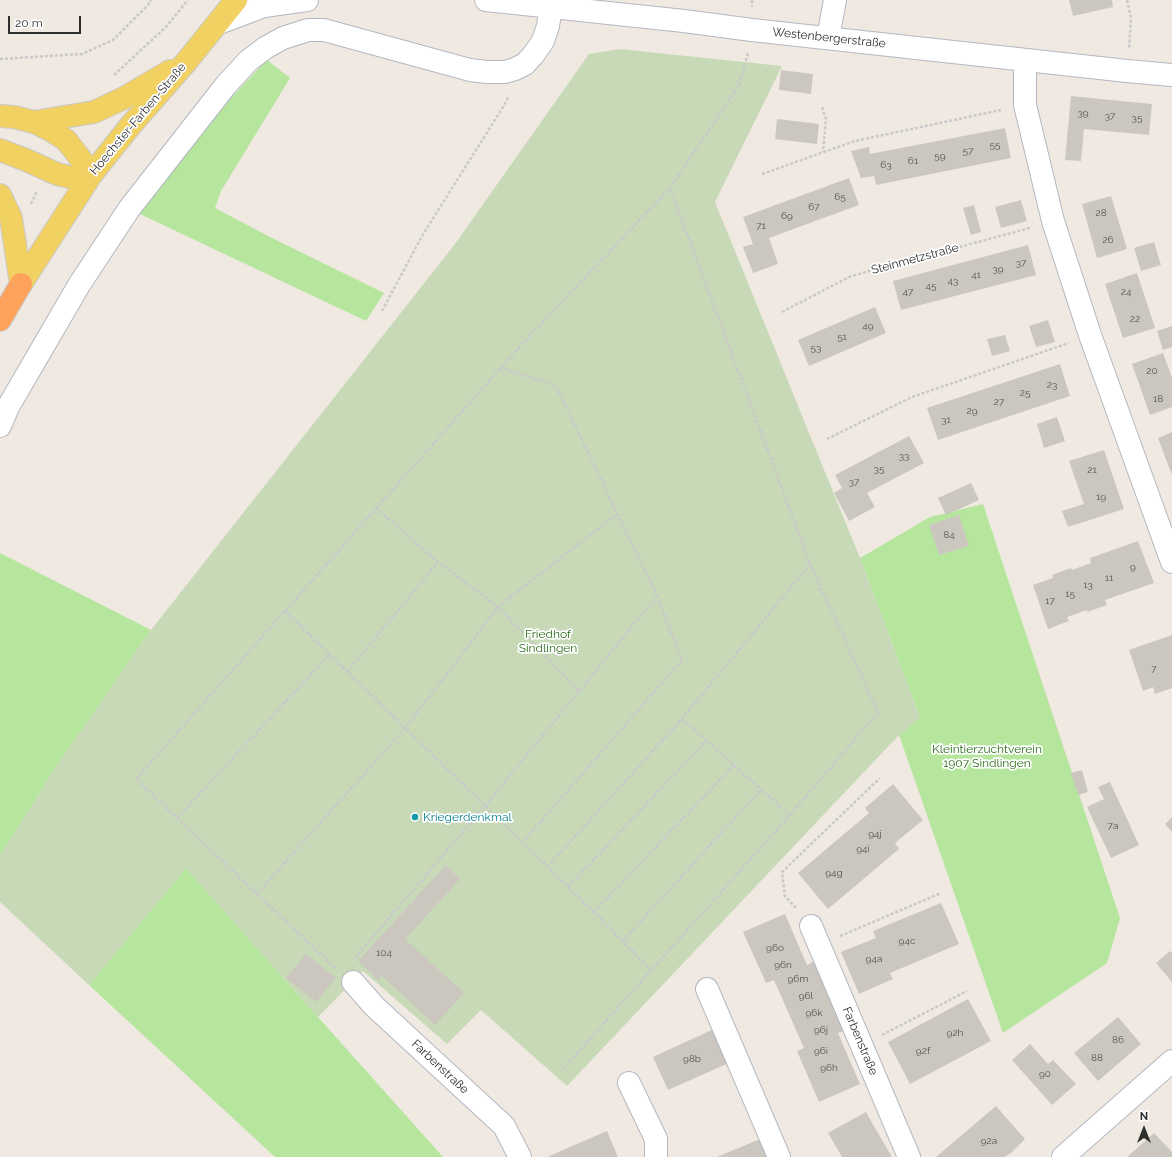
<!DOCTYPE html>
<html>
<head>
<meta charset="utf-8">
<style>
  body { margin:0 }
  #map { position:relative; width:1172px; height:1157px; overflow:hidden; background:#efe9e1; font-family:Raleway,sans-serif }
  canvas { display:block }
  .north { position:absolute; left:1124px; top:1109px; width:40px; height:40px; -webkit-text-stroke:3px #fff; paint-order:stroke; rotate:0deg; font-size:11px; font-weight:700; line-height:16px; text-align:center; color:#2e2e2e }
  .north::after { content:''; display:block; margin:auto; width:14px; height:18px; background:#2e2e2e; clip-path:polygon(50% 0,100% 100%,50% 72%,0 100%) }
  .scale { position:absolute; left:8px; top:16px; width:73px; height:18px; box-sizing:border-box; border:2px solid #2e2e2e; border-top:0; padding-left:5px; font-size:12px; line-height:14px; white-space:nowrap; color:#2e2e2e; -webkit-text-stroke:3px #fff; paint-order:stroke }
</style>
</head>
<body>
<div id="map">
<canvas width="1172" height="1157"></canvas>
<div class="north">N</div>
<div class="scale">20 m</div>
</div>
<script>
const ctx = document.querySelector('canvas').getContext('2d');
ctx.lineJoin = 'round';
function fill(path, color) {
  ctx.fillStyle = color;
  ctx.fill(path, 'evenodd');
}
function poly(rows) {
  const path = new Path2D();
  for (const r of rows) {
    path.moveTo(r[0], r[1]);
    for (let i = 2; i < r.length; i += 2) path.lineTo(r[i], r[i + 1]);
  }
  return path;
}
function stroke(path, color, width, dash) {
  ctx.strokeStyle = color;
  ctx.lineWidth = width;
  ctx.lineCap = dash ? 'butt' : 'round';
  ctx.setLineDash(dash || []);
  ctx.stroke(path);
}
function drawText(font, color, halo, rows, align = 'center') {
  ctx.font = font + ' Raleway,sans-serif';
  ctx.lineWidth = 3.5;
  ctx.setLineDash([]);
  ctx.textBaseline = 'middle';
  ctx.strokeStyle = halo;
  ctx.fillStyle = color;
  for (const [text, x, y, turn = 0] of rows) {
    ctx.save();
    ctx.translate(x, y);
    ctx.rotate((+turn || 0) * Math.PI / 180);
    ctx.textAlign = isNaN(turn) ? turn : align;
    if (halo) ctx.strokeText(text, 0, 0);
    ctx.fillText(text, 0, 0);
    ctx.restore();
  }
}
const green = poly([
  [267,60,290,78,221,191,215,208,268,236,384,293,366,321,140,214,201,131,243,85],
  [983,504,1120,918,1107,963,1003,1033,899,735,920,718,860,558,930,517],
  [0,553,151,630,56,767,0,856],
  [186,868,318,1017,443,1157,275,1157,89,985]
]);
const cemetery = poly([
  [620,49,782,66,715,202,860,558,920,718,899,735,567,1086,481,1010,447,1044,363,971,318,1017,186,868,89,985,0,902,0,856,56,767,151,630,455,244,589,54]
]);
const building = poly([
  [1069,0,1112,0,1113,7,1073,16],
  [781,70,813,74,811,94,779,90],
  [1071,96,1152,104,1149,135,1084,129,1081,161,1065,160],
  [777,119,819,124,817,144,775,139],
  [1005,128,1011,158,876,185,874,176,861,178,851,151,869,147,870,154],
  [849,178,859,205,769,238,778,264,753,273,743,247,753,244,743,217],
  [1111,196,1127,249,1097,258,1082,204],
  [1021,200,1027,221,1001,228,995,207],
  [974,205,981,232,971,235,963,208],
  [1154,242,1161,265,1141,271,1134,248],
  [1028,245,1036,275,901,310,893,281],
  [1137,273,1155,328,1123,338,1105,284],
  [875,307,886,333,809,366,798,340],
  [1048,320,1055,342,1036,347,1029,326],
  [1172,326,1172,347,1163,350,1157,331],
  [1005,335,1010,351,992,356,987,339],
  [1163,353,1172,378,1172,407,1150,415,1132,364],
  [1060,364,1070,396,938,440,927,408],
  [1057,417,1065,441,1044,448,1037,424],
  [1172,432,1172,475,1158,438],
  [909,436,924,463,867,493,875,507,849,521,834,493,842,488,835,475],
  [1104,450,1124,509,1068,527,1062,511,1084,504,1069,461],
  [971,483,979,500,946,515,938,498],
  [959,515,969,546,939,555,929,525],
  [1138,541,1154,583,1105,600,1107,605,1087,612,1087,610,1067,617,1069,621,1048,629,1033,585,1053,578,1052,575,1071,568,1072,570,1091,563,1090,558],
  [1172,635,1172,688,1155,694,1153,687,1143,691,1129,650],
  [1082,770,1088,792,1078,795,1071,773],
  [1110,782,1139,845,1111,858,1087,807,1104,799,1098,787],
  [893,784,923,820,895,843,899,849,828,909,798,873,869,813,865,808],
  [1172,817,1172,832,1165,824],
  [446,865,460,879,405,939,464,993,435,1025,382,976,378,980,358,961],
  [941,903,959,944,890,973,893,979,859,994,841,952,876,938,873,931],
  [785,914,807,965,815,961,846,1030,838,1033,860,1084,819,1102,797,1051,804,1048,774,980,766,983,743,932],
  [1170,951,1172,953,1172,982,1156,963],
  [306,954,336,978,316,1002,286,978],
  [968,999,991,1041,910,1084,888,1042],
  [1118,1017,1141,1044,1098,1081,1074,1053],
  [716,1028,731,1062,668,1090,653,1057],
  [1030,1044,1048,1064,1053,1060,1076,1084,1052,1105,1012,1060],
  [996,1106,1025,1139,1012,1152,1005,1157,936,1157],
  [866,1112,875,1128,892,1157,842,1157,828,1133],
  [607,1131,618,1157,547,1157],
  [1154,1133,1172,1152,1172,1157,1127,1157],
  [760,1139,768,1157,717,1157]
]);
const path = poly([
  [752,0,752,7],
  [1127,0,1131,19,1129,49],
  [0,59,82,54,113,40,148,5,151,0],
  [114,75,166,27,188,0],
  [822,107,826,119,823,152],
  [762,174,855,141,1001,110],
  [31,204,37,191],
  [382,311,422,236,503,107,509,96],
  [782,312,851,276,1030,228],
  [827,439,912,397,1069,343],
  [376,508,438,562,498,607,579,691],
  [285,611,594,912,651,970],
  [347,672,438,562],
  [682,719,790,815],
  [177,818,329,655],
  [522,843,682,660,657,596],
  [547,867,682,719,810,564],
  [568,887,706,741],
  [257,894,405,728,498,607,617,514],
  [796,908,785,896,782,872,880,778],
  [594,912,734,765],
  [840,936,941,893],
  [623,941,761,789],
  [355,958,485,806,657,596,556,386,501,368],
  [335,968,136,779,522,344,670,188,739,85,748,53],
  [882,1035,967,991],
  [563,1069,790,815,878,712,810,564,670,188]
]);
const minor = poly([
  [486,0,684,21,752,30,1127,71,1172,75],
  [219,23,264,6,307,0],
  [828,38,835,0],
  [1025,60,1025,105,1053,221,1090,335,1172,562],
  [0,426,8,407,79,285,129,209,226,85,248,61,265,48,283,38,308,30,324,30,470,70,487,72,505,72,515,69,525,64,534,54,543,41,548,26,551,7],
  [811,926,909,1157],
  [353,982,374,1006,504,1126,520,1157],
  [707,989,779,1157],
  [629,1083,656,1139,656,1157],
  [1063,1157,1172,1061]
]);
const major = poly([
  [0,116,14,117,34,122,52,131,66,140,80,158,91,175],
  [34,122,94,112,124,98,170,71],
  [0,150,26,160,57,174,86,181],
  [0,195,11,218,21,284],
  [21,284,91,175,131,125,187,61,236,0]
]);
const highway = poly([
  [0,320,21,284]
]);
const markers = [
  [415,817,4,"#0f9aa8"]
];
const numberNames = [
  ["39",1083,113],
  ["37",1110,116],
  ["35",1137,118],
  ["55",995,145],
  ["57",968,151],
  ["59",940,156],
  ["61",913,161],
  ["63",886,165],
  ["65",840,197],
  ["67",814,207],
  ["28",1101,213],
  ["69",787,216],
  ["71",761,226],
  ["26",1108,240],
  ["37",1021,263],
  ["39",998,269],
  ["41",976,275],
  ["43",953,281],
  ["45",931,286],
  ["47",908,292],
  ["24",1126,292],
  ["22",1135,319],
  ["49",868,326],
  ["51",842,337],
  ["53",816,348],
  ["20",1152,371],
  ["23",1052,385],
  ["25",1025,393],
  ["18",1158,399],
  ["27",999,402],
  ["29",972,411],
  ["31",946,420],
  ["33",904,456],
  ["35",879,469],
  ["21",1092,470],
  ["37",854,482],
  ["19",1101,497],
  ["84",949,535],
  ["9",1133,567],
  ["11",1109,578],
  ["13",1088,585],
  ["15",1070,594],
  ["17",1050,601],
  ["7",1154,669],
  ["7a",1113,826],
  ["94j",875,834],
  ["94i",863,849],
  ["94g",834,873],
  ["94c",907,941],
  ["96o",775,948],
  ["104",384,953],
  ["94a",874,959],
  ["96n",783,965],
  ["96m",798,979],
  ["96l",806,996],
  ["96k",814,1013],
  ["96j",821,1030],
  ["92h",955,1033],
  ["86",1118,1040],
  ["96i",821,1051],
  ["92f",923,1051],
  ["88",1097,1058],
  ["98b",692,1059],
  ["96h",829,1068],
  ["90",1045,1074],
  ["92a",989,1141]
];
const streetNames = [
  ["Westenbergerstraße",829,38,6],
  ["Hoechster-Farben-Straße",138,119,-50],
  ["Steinmetzstraße",915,259,-15],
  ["Farbenstraße",860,1041,67],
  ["Farbenstraße",440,1067,43]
];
const parkNames = [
  ["Friedhof",548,634],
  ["Sindlingen",548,648],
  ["Kleintierzuchtverein",987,749],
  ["1907 Sindlingen",987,763]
];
const cultureNames = [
  ["Kriegerdenkmal",423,817]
];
fill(green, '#b6e59e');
fill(cemetery, '#c8d9b8');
fill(building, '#cbc7bf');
stroke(minor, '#b4b7c1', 24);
stroke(major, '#c9c9c9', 24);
stroke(highway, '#c9c9c9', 24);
stroke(path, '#c9c9c9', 2.5, [3, 2]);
stroke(minor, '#fff', 22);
stroke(major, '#f2d163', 22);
stroke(highway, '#ffa35c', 22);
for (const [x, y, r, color] of markers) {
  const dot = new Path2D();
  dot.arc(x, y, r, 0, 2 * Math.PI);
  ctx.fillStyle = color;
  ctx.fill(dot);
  stroke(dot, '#fff', 1.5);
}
drawText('10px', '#555452', null, numberNames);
drawText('12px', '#2e2e2e', '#fff', streetNames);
drawText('12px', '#2c6e1b', '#fff', parkNames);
drawText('12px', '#0d838f', '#fff', cultureNames, 'left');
</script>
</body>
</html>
